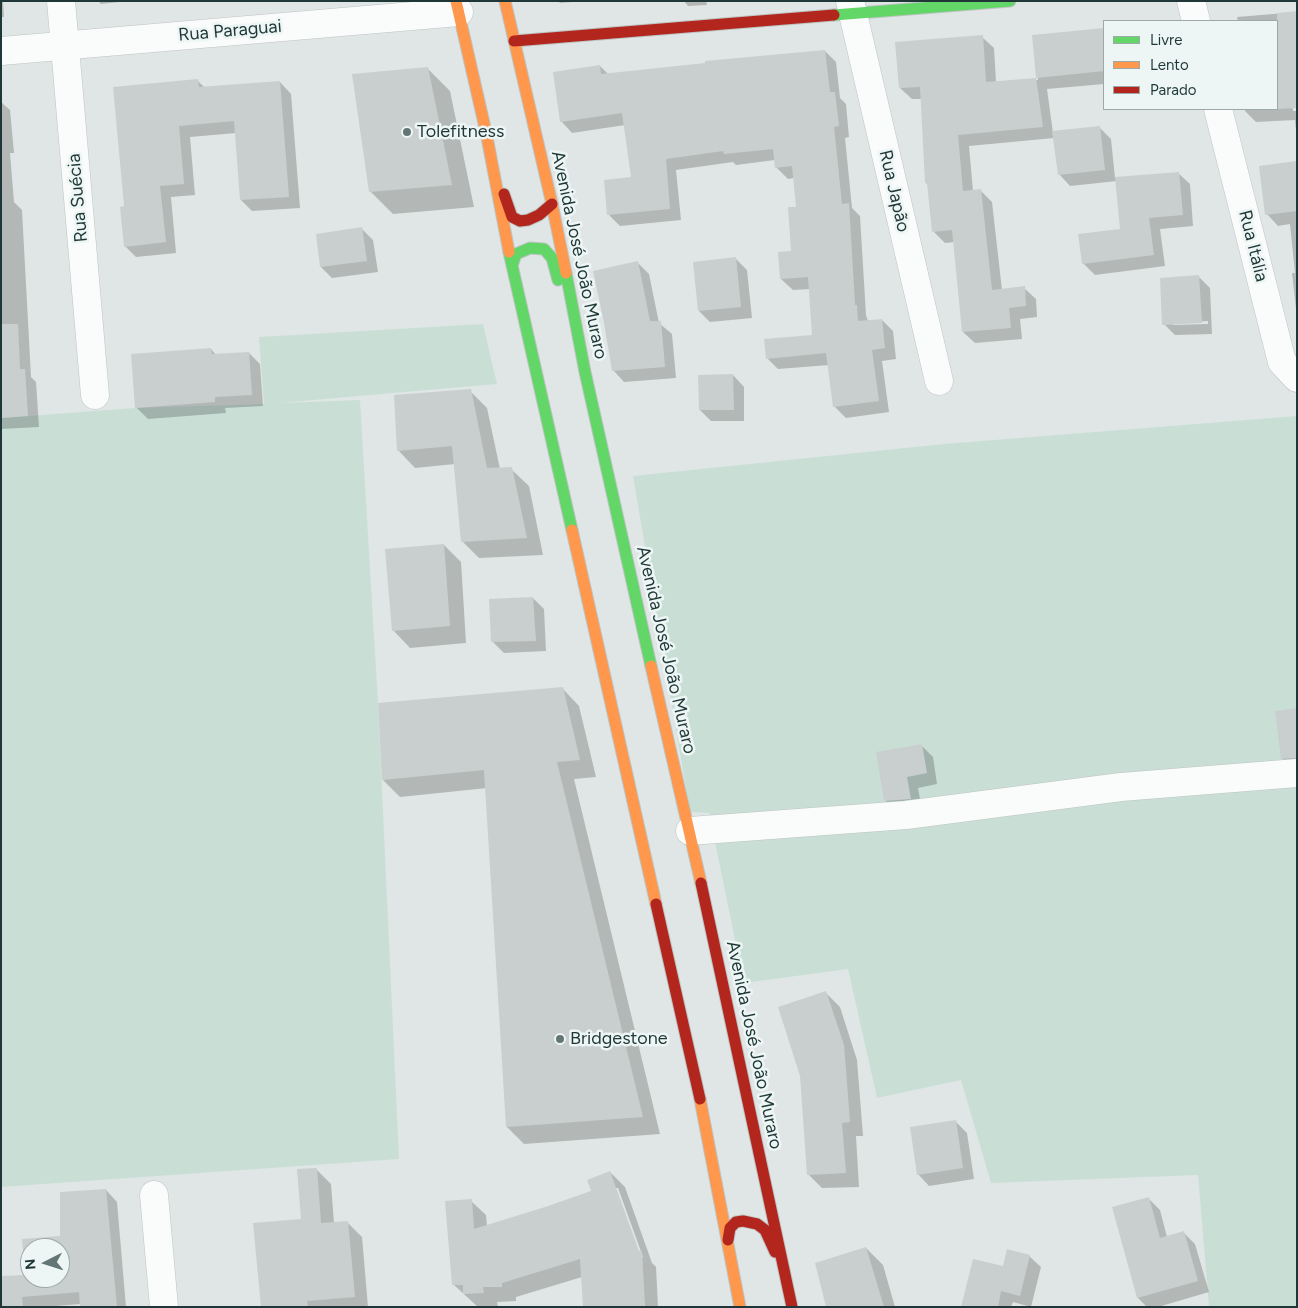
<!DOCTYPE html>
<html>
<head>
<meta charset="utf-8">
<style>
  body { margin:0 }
  #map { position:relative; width:1298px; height:1308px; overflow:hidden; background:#e0e6e5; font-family:Figtree,sans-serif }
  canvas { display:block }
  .frame { position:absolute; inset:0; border:2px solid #1f3837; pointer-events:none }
  .legend { position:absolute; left:1103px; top:20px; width:175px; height:90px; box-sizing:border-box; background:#edf6f4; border:1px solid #9baaa8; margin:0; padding:6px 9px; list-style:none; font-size:15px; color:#1f3837 }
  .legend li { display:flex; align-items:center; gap:10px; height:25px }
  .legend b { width:25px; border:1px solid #9baaa8 }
  .north { position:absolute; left:20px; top:1238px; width:50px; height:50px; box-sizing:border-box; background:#edf6f4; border:1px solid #9baaa8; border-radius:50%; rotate:265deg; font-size:14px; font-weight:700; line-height:20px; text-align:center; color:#1f3837 }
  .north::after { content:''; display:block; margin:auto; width:18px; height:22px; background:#637574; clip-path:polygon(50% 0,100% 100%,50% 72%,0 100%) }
</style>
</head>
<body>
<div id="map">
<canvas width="1298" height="1308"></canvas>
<div class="frame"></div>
<ul class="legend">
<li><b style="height:6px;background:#63d668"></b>Livre</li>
<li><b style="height:6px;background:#ff974d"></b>Lento</li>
<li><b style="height:6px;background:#b3261e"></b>Parado</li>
</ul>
<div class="north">N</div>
</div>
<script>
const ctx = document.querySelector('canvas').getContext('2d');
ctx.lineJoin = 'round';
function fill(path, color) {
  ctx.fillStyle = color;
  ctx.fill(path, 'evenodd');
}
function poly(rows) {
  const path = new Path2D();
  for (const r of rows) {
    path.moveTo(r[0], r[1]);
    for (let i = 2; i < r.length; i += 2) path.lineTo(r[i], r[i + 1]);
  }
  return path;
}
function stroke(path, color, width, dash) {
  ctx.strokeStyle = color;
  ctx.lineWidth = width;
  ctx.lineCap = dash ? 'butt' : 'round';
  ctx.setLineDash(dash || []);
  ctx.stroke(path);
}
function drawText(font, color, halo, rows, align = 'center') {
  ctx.font = font + ' Figtree,sans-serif';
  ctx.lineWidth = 5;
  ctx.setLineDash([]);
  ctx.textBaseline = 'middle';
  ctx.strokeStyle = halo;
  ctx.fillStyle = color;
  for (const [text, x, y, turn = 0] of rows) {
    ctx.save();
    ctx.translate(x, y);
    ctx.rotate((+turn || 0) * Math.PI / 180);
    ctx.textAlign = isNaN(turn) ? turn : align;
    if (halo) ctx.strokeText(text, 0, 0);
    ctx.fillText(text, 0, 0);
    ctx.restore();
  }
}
const green = poly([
  [483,324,497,384,279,403,360,400,378,703,399,1159,1,1187,1,418,135,408,264,404,259,337],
  [1297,416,1297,1307,1209,1307,1198,1175,991,1183,961,1080,877,1098,848,969,744,983,709,813,690,812,633,476,944,444]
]);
const shadow = poly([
  [1,1,3,1,4,17,1,17],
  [98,1,129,1,101,4],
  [558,1,585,1,560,3],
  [684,1,706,1,707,5,688,6],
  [1297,12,1289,64,1293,111,1297,111,1297,140,1295,120,1256,122,1245,111,1245,109,1277,109,1277,21,1238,21,1237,17],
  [1104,29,1104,84,1047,89,1053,133,1100,128,1111,139,1115,178,1178,173,1190,184,1193,226,1160,229,1165,266,1095,275,1083,263,1121,230,1117,181,1070,186,1059,174,1054,138,969,146,973,191,981,191,992,202,1002,290,1024,288,1036,299,1037,317,1020,319,1022,339,975,343,963,332,955,242,945,243,934,232,928,185,926,183,922,99,912,99,900,88,982,37,994,48,996,82,1038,80,1034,36],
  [825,51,836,62,840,98,846,104,849,137,845,138,852,208,860,216,866,315,868,321,882,320,893,331,896,359,882,361,889,412,846,418,834,406,829,365,778,369,767,358,814,336,810,289,793,290,781,279,793,252,797,208,794,178,788,179,776,167,775,160,736,165,733,162,676,170,681,220,620,226,609,215,633,178,625,125,572,133,561,121,600,66,608,74],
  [427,68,450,91,474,207,393,214,370,191],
  [198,81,205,88,280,82,291,94,300,208,252,211,241,200,236,133,190,137,195,195,171,197,176,253,136,257,125,246,126,207],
  [1,102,10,110,14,153,10,153,14,202,22,210,31,377,36,382,39,427,1,429],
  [1297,163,1297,318,1292,273,1295,273,1290,224,1278,226,1267,214],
  [362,229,373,240,378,272,332,278,321,267],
  [735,258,747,270,752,318,710,322,699,311],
  [637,262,649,274,659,323,672,334,676,378,624,382,613,370],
  [1199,277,1210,288,1212,334,1175,335,1164,324],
  [1208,321,1208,324,1173,325,1173,323],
  [211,349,216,355,249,353,260,364,263,406,225,408,226,413,148,419,136,407],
  [733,375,744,387,744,421,711,421,700,410],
  [470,391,487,408,500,469,511,469,529,486,543,555,479,558,462,541,455,464,415,468,398,450],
  [444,545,461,562,466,643,410,648,393,630],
  [533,598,544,609,546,651,504,653,493,642],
  [562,688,579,706,596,777,574,779,660,1134,524,1144,507,1127,487,788,400,797,383,780],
  [1297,709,1297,769,1294,769,1282,758],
  [922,746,933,757,937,784,918,788,922,810,896,812,885,800],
  [826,993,840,1007,857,1060,863,1136,856,1136,859,1187,822,1188,808,1174],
  [956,1122,967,1133,974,1179,929,1186,918,1174],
  [316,1169,331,1184,334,1223,347,1222,362,1237,368,1307,262,1307,302,1220],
  [610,1172,625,1187,652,1263,656,1267,658,1307,584,1307,582,1277,516,1297,516,1301,497,1302,498,1307,478,1307,454,1285,471,1201,486,1215,487,1226,546,1208,592,1191],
  [615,1188,618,1188,643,1257,640,1258],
  [106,1190,117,1202,126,1307,81,1307,81,1304,44,1307,1,1307,27,1276,24,1240,74,1236],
  [30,1248,60,1248,60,1278,30,1278],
  [1148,1198,1160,1210,1167,1237,1184,1233,1195,1244,1209,1292,1158,1307,1147,1307,1138,1298,1114,1208],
  [866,1248,883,1265,895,1307,827,1307],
  [1029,1256,1041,1267,1031,1307,1013,1302,1011,1307,962,1307,1004,1268]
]);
const building = poly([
  [1297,11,1297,108,1277,109,1277,13],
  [1104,28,1104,71,1036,78,1032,35],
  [983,35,986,82,1036,78,1043,127,958,135,963,191,981,189,992,290,1025,286,1026,306,1009,308,1011,328,962,332,952,230,932,232,927,183,925,183,920,87,899,88,895,42],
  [825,50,830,92,835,92,839,126,834,127,842,204,849,203,855,305,857,305,858,321,882,319,885,348,872,350,879,401,833,407,826,353,766,359,764,339,812,335,808,277,780,279,778,252,791,251,788,207,796,207,792,166,775,168,773,149,724,154,723,151,666,159,670,209,607,215,604,180,631,177,622,113,560,122,553,72,600,65,601,74,705,63,705,61],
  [428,67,452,185,369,192,352,74],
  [198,79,199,87,280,81,289,197,240,200,234,121,179,126,184,184,160,186,166,242,124,247,120,207,124,206,113,87],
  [1100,126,1105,170,1058,175,1052,131],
  [1297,161,1297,211,1265,215,1259,166],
  [1179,172,1183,215,1149,218,1154,255,1082,264,1078,234,1120,229,1115,177],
  [362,227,367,261,320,267,316,234],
  [736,257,741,307,698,311,693,262],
  [638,261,650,321,661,321,665,367,612,371,604,323,593,271],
  [1199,275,1202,323,1162,325,1160,278],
  [1,324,18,324,20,369,25,369,28,416,1,418],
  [211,348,212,354,249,352,252,395,215,397,215,402,135,408,131,354],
  [733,374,734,410,699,410,698,375],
  [471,389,487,468,512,467,527,538,461,542,452,446,397,451,394,395],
  [444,544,450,626,392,631,385,549],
  [533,597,536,641,491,642,489,599],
  [563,687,580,760,557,762,643,1117,506,1127,484,770,382,780,378,703],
  [1297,708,1297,758,1281,759,1275,711],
  [922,744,927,773,907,777,911,799,884,801,876,752],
  [826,991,844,1045,850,1122,842,1123,846,1173,807,1175,800,1076,778,1007],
  [956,1120,963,1168,917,1175,910,1127],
  [317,1168,321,1223,348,1221,355,1297,307,1301,308,1307,261,1307,253,1223,301,1219,297,1169],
  [610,1171,639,1251,642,1251,645,1306,583,1307,580,1259,502,1283,502,1287,483,1287,484,1293,463,1294,463,1285,452,1285,445,1201,472,1199,474,1229,545,1207,591,1191,587,1180],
  [106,1189,117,1307,80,1307,79,1292,22,1297,23,1307,1,1307,1,1276,25,1275,22,1239,60,1236,60,1192],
  [30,1248,60,1248,60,1278,30,1278],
  [1149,1197,1160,1238,1184,1231,1198,1281,1137,1298,1112,1207],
  [866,1247,884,1307,826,1307,815,1263],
  [1007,1249,1030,1255,1020,1296,1001,1291,998,1307,961,1307,973,1259,1003,1266]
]);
const street = poly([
  [61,1,95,395],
  [850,1,939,381],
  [1191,1,1196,21],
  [1,51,459,12],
  [1218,109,1282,362,1297,378],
  [690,831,906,815,1121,787,1297,773],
  [154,1195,164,1307]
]);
const fast = poly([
  [834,15,1010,1],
  [509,252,572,530],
  [512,266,516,254,530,248,544,249,552,258,558,280],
  [566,273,585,372,651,666]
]);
const slow = poly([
  [456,1,486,132,509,252],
  [505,1,552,204,566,273],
  [572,530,656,904],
  [651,666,701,883],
  [700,1099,740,1307]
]);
const jam = poly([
  [514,41,834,15],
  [504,194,512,217,520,221,528,220,539,215,552,204],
  [701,883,792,1307],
  [656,904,700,1099],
  [728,1240,730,1228,736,1222,743,1221,757,1224,765,1230,775,1252]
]);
const markers = [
  [407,132,5,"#637574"],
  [560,1039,5,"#637574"]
];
const streetNames = [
  ["Rua Paraguai",230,31,-5],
  ["Rua Japão",894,191,77],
  ["Rua Suécia",78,198,-95],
  ["Rua Itália",1253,246,76],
  ["Avenida José João Muraro",579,255,78],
  ["Avenida José João Muraro",666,650,77],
  ["Avenida José João Muraro",754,1045,78]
];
const poiNames = [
  ["Tolefitness",417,132],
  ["Bridgestone",570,1039]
];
fill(green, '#c9dfd6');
fill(shadow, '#0003');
fill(building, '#c9cfce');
stroke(street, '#bdc3c2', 29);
stroke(fast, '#bcc4c2', 13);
stroke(slow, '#bcc4c2', 13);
stroke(jam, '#bcc4c2', 13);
stroke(street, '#fafbfb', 28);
stroke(fast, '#63d668', 11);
stroke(slow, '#ff974d', 11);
stroke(jam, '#b3261e', 11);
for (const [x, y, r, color] of markers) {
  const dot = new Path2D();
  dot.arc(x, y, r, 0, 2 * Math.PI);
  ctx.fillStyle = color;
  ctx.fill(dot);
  stroke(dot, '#edf6f4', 2);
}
drawText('18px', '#1f3837', '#edf6f4', streetNames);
drawText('18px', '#1f3837', '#edf6f4', poiNames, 'left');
</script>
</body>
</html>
